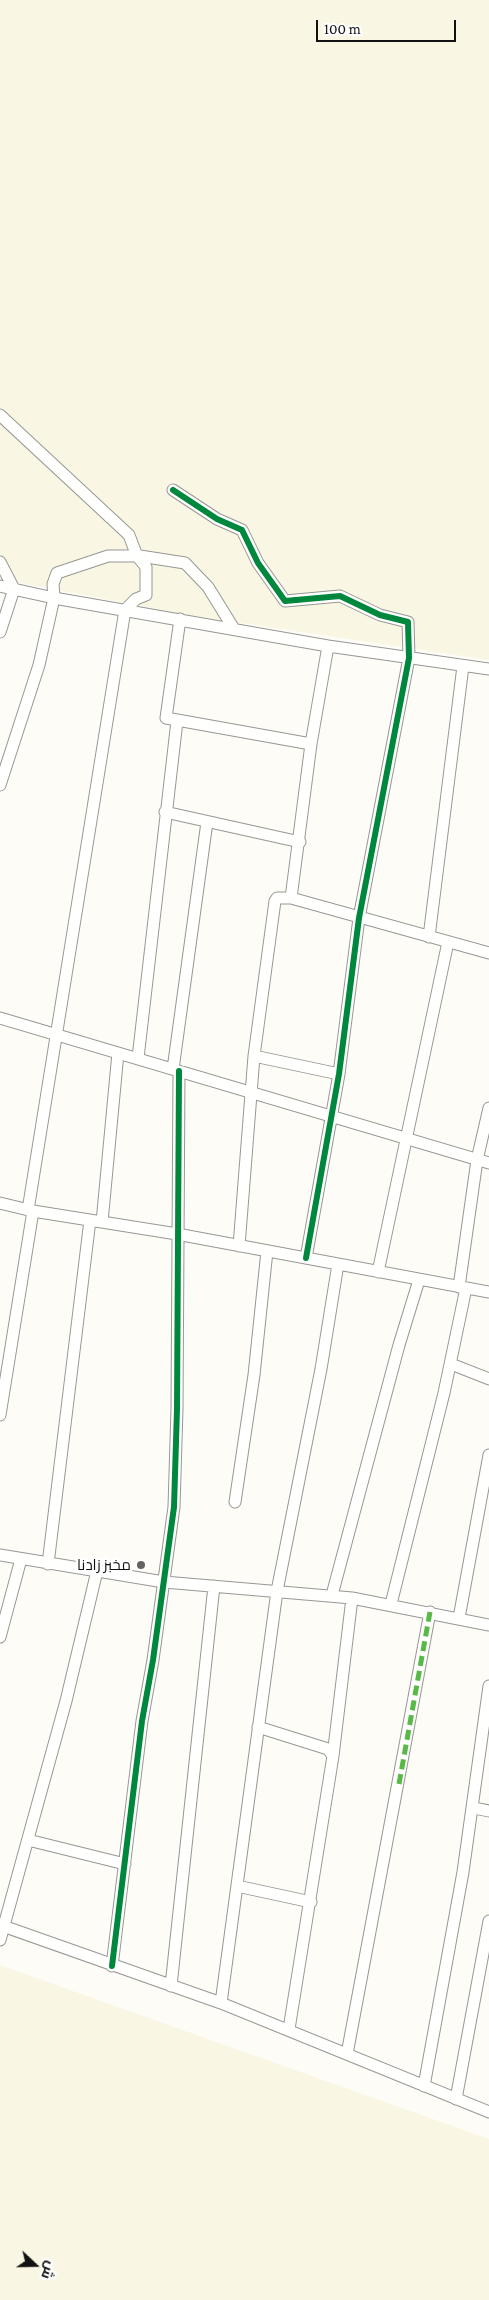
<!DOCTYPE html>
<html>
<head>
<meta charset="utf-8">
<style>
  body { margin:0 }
  #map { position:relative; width:489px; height:2300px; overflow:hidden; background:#fdfcf7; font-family:"Crimson Pro",Cairo,serif }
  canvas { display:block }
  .north { position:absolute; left:10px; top:2240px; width:50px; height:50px; -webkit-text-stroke:4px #fff; paint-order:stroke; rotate:111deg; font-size:14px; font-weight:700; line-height:20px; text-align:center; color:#111 }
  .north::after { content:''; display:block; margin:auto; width:18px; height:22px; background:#111; clip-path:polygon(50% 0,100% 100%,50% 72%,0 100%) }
  .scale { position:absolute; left:316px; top:20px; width:140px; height:22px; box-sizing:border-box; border:2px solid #111; border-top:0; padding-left:6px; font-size:15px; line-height:18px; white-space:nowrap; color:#111; -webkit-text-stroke:4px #fff; paint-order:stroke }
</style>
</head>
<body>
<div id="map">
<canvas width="489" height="2300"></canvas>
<div class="north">ش</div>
<div class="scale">100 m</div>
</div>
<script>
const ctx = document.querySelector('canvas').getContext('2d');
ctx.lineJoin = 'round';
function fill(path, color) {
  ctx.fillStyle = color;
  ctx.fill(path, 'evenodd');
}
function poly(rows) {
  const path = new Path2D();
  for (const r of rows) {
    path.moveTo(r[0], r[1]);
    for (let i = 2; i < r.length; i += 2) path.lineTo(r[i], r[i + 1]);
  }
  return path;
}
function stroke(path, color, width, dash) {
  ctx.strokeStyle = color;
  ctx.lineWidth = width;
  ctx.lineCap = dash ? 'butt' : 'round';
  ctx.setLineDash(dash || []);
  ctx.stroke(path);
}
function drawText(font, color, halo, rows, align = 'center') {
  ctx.font = font + ' "Crimson Pro",Cairo,serif';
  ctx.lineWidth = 5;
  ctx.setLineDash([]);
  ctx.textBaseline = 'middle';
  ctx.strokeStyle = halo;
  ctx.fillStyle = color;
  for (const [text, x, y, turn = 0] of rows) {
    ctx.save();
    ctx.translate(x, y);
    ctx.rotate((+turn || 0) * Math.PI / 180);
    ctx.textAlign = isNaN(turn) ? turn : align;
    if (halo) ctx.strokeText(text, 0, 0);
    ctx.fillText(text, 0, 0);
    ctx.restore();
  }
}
const farmland = poly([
  [0,0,489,0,489,660,187,615,0,579],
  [0,1965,489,2139,489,2300,0,2300]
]);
const minor = poly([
  [0,415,129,535,137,556,146,567,146,595,136,599,125,610,28,1210],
  [173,490,217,519,242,530,258,563,285,601,340,596,380,615,408,622,409,658,359,918,339,1074,306,1258],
  [0,562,14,589,0,632],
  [0,586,54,598,328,646,489,669],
  [180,619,166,718,311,744],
  [0,785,39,665,54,598,53,584,57,573,108,556,140,556,185,563,208,587,234,629],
  [165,812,300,842],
  [291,898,311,744,328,646],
  [429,937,463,666],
  [0,1018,489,1163],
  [254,1056,339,1074],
  [138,1058,177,721],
  [173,1069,207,822],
  [0,1203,33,1211,177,1234,489,1292],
  [102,1222,118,1053],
  [239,1246,254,1056,275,901,277,898,291,898,489,953],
  [378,1272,448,942],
  [459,1287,477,1160,489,1108],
  [451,1364,489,1379],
  [0,1415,33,1211],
  [235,1502,254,1375,267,1251],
  [0,1555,164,1582,352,1598,489,1625],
  [48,1564,90,1220],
  [332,1595,399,1345,419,1280],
  [391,1604,444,1393,466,1288],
  [459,1618,489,1455],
  [0,1637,21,1559],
  [258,1727,328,1749,333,1756,289,2029],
  [333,1756,352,1598],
  [474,1808,489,1811],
  [28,1840,125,1864],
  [237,1886,311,1902],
  [0,1925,221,2003,489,2112],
  [0,1940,66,1701,97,1571],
  [112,1966,142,1721,153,1660,174,1507,177,1409,179,1071],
  [171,1986,214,1586],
  [221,2003,277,1591,321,1369,338,1264],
  [347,2054,430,1612],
  [424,2086,463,1872,489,1686],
  [456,2099,489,1921]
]);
const quiet = poly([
  [399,1784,430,1612]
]);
const cycleway = poly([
  [173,490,217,519,242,530,258,563,285,601,340,596,380,615,408,622,409,658,359,918,339,1074,306,1258],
  [112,1966,142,1721,153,1660,174,1507,177,1409,179,1071]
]);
const markers = [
  [141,1565,5,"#646362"]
];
const poiNames = [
  ["مخبز زادنا",131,1565]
];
fill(farmland, '#f9f7e4');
stroke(minor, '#979795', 13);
stroke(minor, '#fffffe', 11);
stroke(quiet, '#58b947', 5, [10, 5]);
stroke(cycleway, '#00873e', 6);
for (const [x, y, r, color] of markers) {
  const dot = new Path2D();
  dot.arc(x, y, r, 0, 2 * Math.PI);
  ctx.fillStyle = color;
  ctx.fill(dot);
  stroke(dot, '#fff', 2);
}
drawText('15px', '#111', '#fff', poiNames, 'right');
</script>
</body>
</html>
